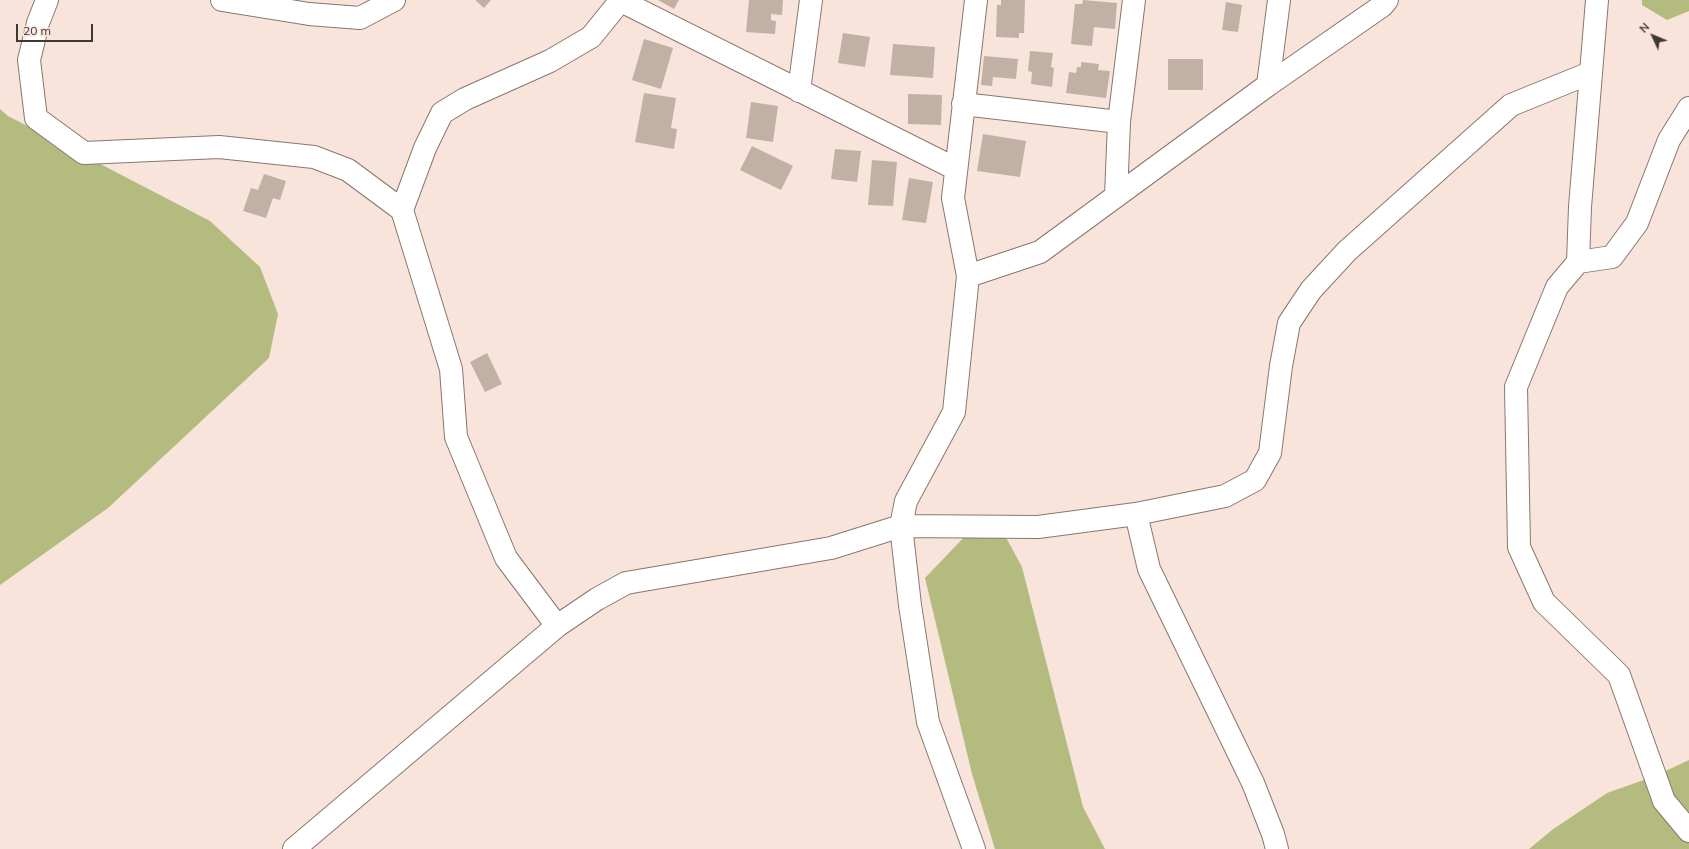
<!DOCTYPE html>
<html>
<head>
<meta charset="utf-8">
<style>
  body { margin:0 }
  #map { position:relative; width:1689px; height:849px; overflow:hidden; background:#f9e4db; font-family:Mulish,sans-serif }
  canvas { display:block }
  .north { position:absolute; left:1633px; top:16px; width:40px; height:40px; -webkit-text-stroke:3px #f9e4db; paint-order:stroke; rotate:314deg; font-size:11px; font-weight:700; line-height:16px; text-align:center; color:#403835 }
  .north::after { content:''; display:block; margin:auto; width:14px; height:18px; background:#403835; clip-path:polygon(50% 0,100% 100%,50% 72%,0 100%) }
  .scale { position:absolute; left:16px; top:24px; width:77px; height:18px; box-sizing:border-box; border:2px solid #403835; border-top:0; padding-left:5px; font-size:12px; line-height:14px; white-space:nowrap; color:#403835; -webkit-text-stroke:3px #f9e4db; paint-order:stroke }
</style>
</head>
<body>
<div id="map">
<canvas width="1689" height="849"></canvas>
<div class="north">N</div>
<div class="scale">20 m</div>
</div>
<script>
const ctx = document.querySelector('canvas').getContext('2d');
ctx.lineJoin = 'round';
function fill(path, color) {
  ctx.fillStyle = color;
  ctx.fill(path, 'evenodd');
}
function poly(rows) {
  const path = new Path2D();
  for (const r of rows) {
    path.moveTo(r[0], r[1]);
    for (let i = 2; i < r.length; i += 2) path.lineTo(r[i], r[i + 1]);
  }
  return path;
}
function stroke(path, color, width, dash) {
  ctx.strokeStyle = color;
  ctx.lineWidth = width;
  ctx.lineCap = dash ? 'butt' : 'round';
  ctx.setLineDash(dash || []);
  ctx.stroke(path);
}
const forest = poly([
  [1642,0,1689,0,1689,11,1667,20,1642,5],
  [0,109,8,116,210,221,260,267,278,314,269,358,108,508,0,585],
  [1002,530,1022,567,1083,807,1105,849,995,849,972,774,925,578,969,532],
  [1689,760,1689,849,1529,849,1552,830,1607,793,1655,776]
]);
const building = poly([
  [475,0,491,0,484,8],
  [658,0,679,0,674,9],
  [749,0,783,0,782,15,771,14,771,20,776,21,775,34,746,32],
  [1001,0,1025,0,1024,33,1019,33,1019,38,996,37,997,5,1001,5],
  [1083,0,1117,3,1115,29,1094,27,1092,46,1071,44,1075,4,1082,4],
  [1226,2,1242,5,1238,32,1222,30],
  [843,33,870,37,865,67,838,63],
  [644,39,673,48,661,89,632,80],
  [893,44,935,47,933,78,890,75],
  [1030,51,1053,53,1051,67,1054,68,1052,87,1031,84,1032,72,1028,71],
  [984,56,1018,59,1016,79,993,77,992,86,981,85],
  [1168,59,1203,59,1203,90,1168,90],
  [1081,62,1099,64,1098,70,1110,71,1106,98,1066,93,1069,72,1076,73,1077,67,1081,67],
  [644,93,676,98,671,128,677,129,674,149,635,142],
  [908,94,942,95,941,125,908,124],
  [751,102,778,106,773,142,746,138],
  [983,134,1026,141,1020,177,977,171],
  [752,146,793,166,781,190,740,170],
  [835,149,861,151,857,182,831,179],
  [872,160,897,162,893,206,868,205],
  [264,174,286,181,280,200,273,198,266,218,243,211,251,188,258,190],
  [909,178,933,182,926,223,902,220],
  [487,353,502,384,485,392,470,362]
]);
const minor = poly([
  [47,0,38,23,29,60,36,118,84,153,219,147,314,157,348,170,402,210,451,369,456,437,506,558,557,626],
  [222,0,309,14,360,18,394,0],
  [1597,0,1580,207,1578,262,1557,287,1516,387,1519,547,1544,602,1619,675,1664,801,1689,831],
  [621,1,956,169],
  [1268,85,1279,0],
  [799,91,811,0],
  [963,104,1119,122],
  [1116,196,1119,122,1134,0],
  [402,210,425,148,442,113,465,99,550,61,591,37,621,0],
  [1578,262,1612,257,1637,223,1669,140,1689,108],
  [968,276,1040,252,1268,85,1382,6,1387,0],
  [1136,514,1149,569,1253,783,1273,834,1277,849],
  [294,849,557,626,597,599,626,583,831,548,901,526,1038,527,1136,514,1225,496,1255,480,1270,453,1281,366,1289,323,1311,290,1347,251,1511,105,1590,73],
  [974,849,928,722,910,605,901,526,906,501,954,412,968,276,953,198,976,0]
]);
fill(forest, '#b3bb7f');
fill(building, '#c1b1a4');
stroke(minor, '#89776e', 24);
stroke(minor, '#fff', 22);
</script>
</body>
</html>
